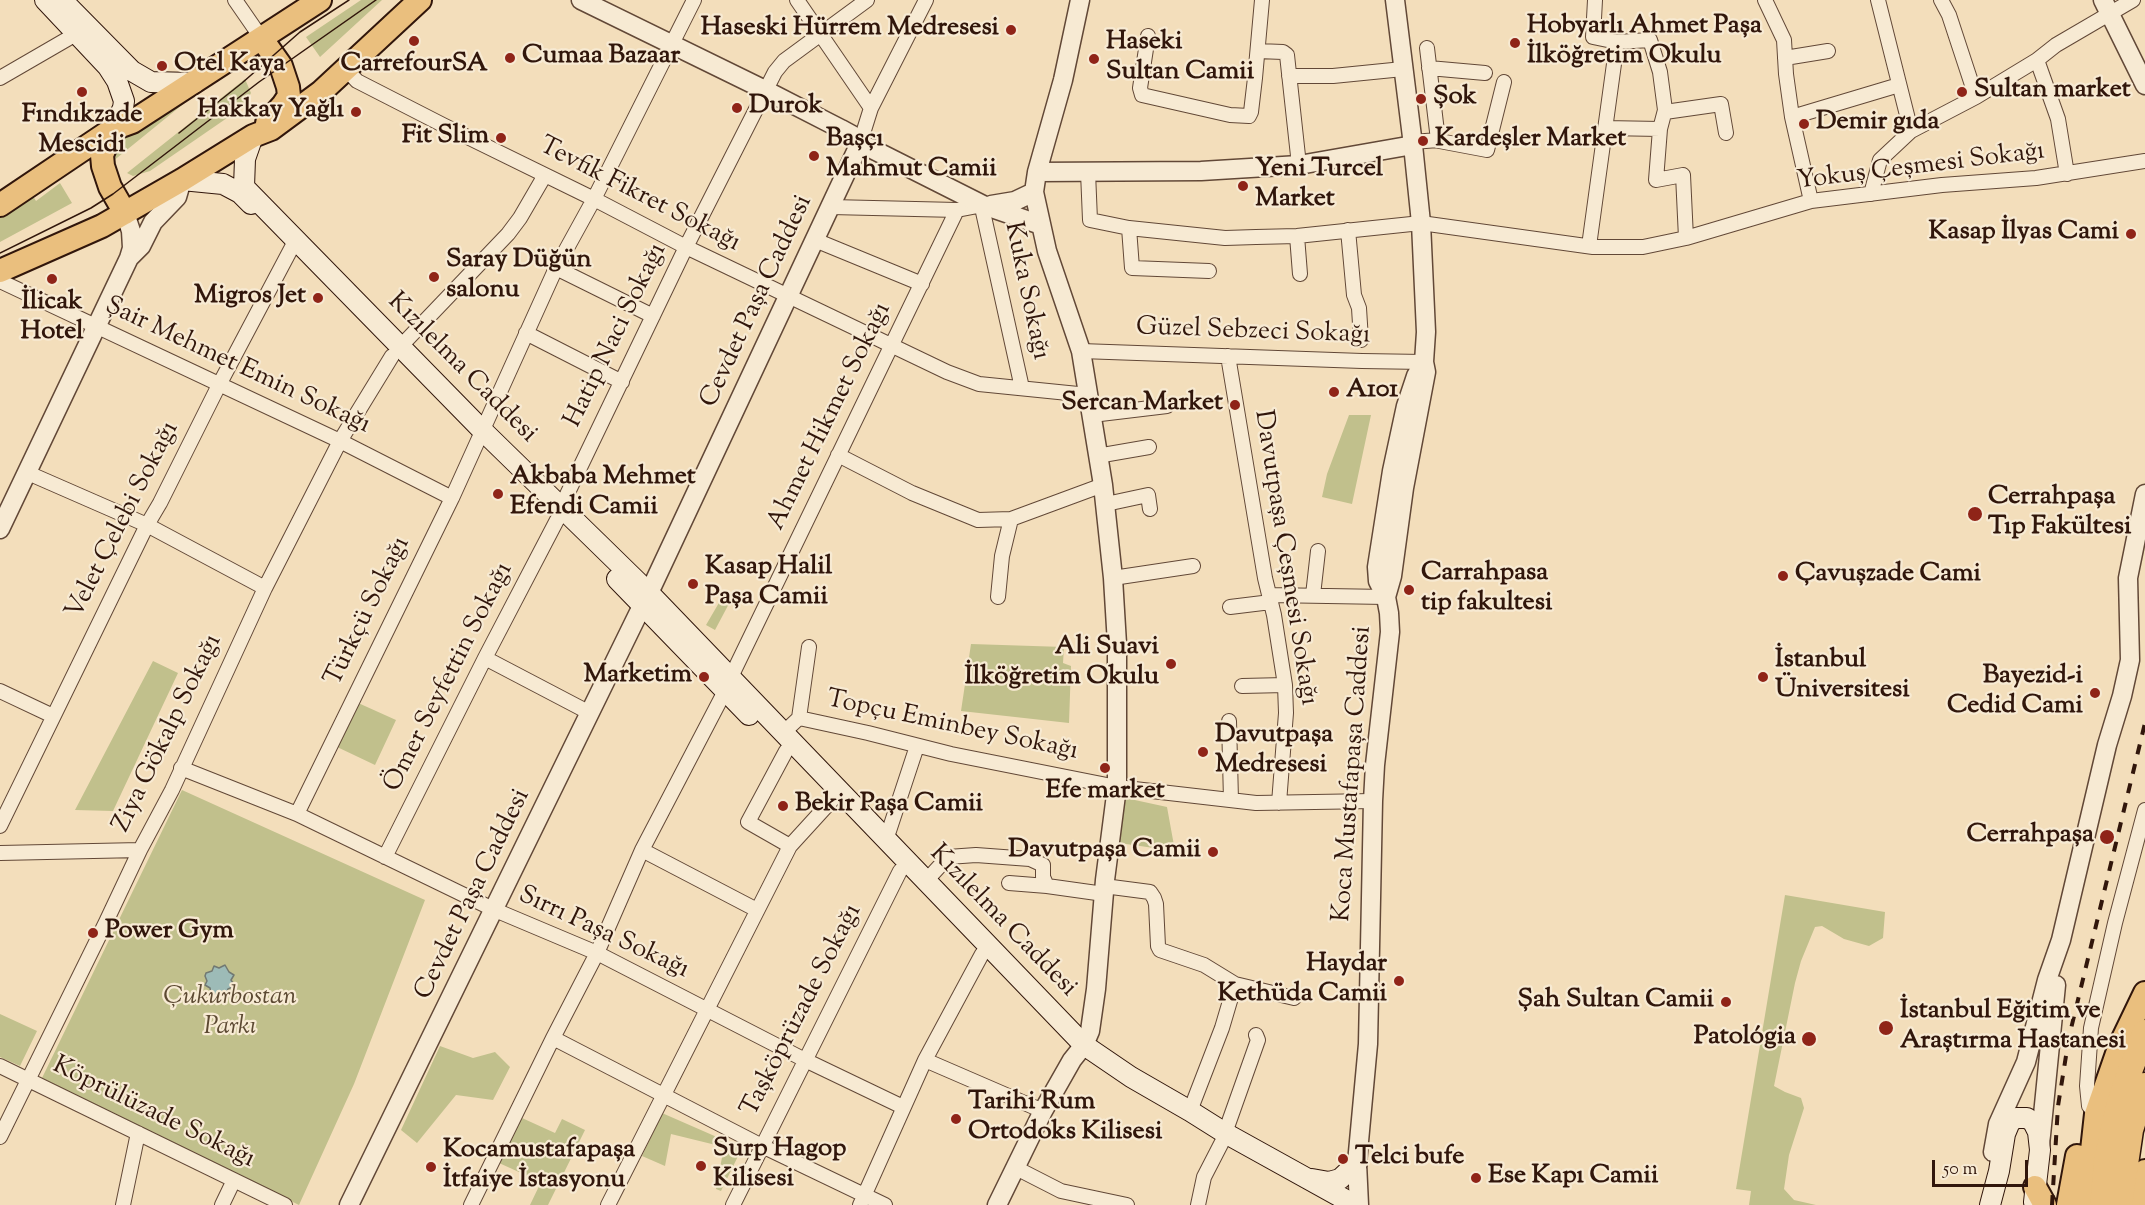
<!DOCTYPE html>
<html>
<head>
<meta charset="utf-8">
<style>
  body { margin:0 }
  #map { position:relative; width:2145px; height:1205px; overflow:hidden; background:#f3debb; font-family:"Sorts Mill Goudy",serif }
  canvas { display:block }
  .scale { position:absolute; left:1932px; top:1160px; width:96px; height:27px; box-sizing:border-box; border:3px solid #31160b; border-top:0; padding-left:8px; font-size:18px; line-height:21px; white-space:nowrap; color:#31160b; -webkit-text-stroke:4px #f7ead3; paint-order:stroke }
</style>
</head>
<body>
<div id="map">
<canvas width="2145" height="1205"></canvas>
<div class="scale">50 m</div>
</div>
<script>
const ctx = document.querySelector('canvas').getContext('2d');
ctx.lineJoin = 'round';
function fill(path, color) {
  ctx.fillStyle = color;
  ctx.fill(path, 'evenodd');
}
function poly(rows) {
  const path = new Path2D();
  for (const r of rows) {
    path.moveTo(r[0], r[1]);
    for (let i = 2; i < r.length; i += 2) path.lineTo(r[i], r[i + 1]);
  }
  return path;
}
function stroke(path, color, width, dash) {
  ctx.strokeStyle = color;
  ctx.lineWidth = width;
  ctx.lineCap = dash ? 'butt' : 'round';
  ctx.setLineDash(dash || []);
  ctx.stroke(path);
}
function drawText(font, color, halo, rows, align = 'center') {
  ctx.font = font + ' "Sorts Mill Goudy",serif';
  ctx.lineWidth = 4.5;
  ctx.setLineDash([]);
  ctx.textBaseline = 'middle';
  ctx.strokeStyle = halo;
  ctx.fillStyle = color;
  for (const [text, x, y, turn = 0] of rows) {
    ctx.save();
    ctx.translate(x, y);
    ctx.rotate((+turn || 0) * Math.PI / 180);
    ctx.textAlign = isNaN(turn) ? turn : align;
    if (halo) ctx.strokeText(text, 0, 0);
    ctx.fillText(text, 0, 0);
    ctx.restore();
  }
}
const green = poly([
  [361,0,382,0,320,57,306,37],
  [230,66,107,166,105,143],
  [245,79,251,93,243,107,150,171,133,176,127,173],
  [60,183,72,203,0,242,0,212,31,193,36,201],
  [1349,415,1371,415,1352,504,1322,497,1327,474],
  [732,598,715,630,706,625,720,601],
  [971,644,1064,647,1063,663,1071,666,1069,723,961,711],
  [153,661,178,673,113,811,75,810],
  [356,702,396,720,375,765,335,746],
  [182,790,425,900,354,1084,299,1205,42,1078],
  [1121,797,1167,807,1175,851,1119,843],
  [1785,895,1885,912,1883,938,1869,946,1844,939,1822,926,1815,927,1801,961,1795,983,1774,1086,1785,1092,1801,1098,1804,1108,1789,1155,1784,1189,1794,1200,1816,1205,1749,1205,1751,1191,1736,1189],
  [0,1014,37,1031,20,1066,0,1057],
  [440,1046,473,1058,495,1052,510,1067,493,1100,456,1095,417,1143,401,1130],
  [662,1113,742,1148,721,1191,716,1189,724,1147,671,1134,665,1166,642,1156],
  [522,1118,555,1133,562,1119,585,1130,548,1205,530,1205,541,1182,499,1163]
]);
const water = poly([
  [225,965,229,972,234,975,231,980,235,986,228,989,226,994,220,992,216,995,211,993,210,988,205,985,207,981,205,976,206,973,212,971,214,966,219,968,225,965]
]);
const minor = poly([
  [235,0,262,39],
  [797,0,871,108],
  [1595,0,1593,37,1617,42,1650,40,1660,72,1665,110,1660,129,1656,180,1683,175,1686,238],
  [1765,0,1784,40,1786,74,1792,117,1811,201],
  [1878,0,1911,131],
  [1941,0,1949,15,1976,97],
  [1148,36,1140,88,1142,95,1230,115,1249,116,1251,112,1255,78,1262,0],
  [1258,51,1283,52,1287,55,1299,165],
  [1785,58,1828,51],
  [2037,60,2058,119,2067,174],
  [1429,68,1485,73],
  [346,69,357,81,443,125,594,199,686,247,947,372,979,384,1088,395],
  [1289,76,1333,76,1403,69],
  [0,78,76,34],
  [1665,112,1721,104,1726,133],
  [1792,117,1899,85],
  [1605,128,1660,129],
  [1434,140,1487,150,1504,82],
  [1413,142,1438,140,1427,48],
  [860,143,871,108,926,0],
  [1088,172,1090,220,1129,228,1225,238,1256,237,1297,236,1421,223,1593,247,1643,247,1686,238,1811,201,1942,185,2036,178,2145,161],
  [1871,194,1880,160,1911,131,1976,97,2037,60,2056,45,2133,0],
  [831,207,957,210,983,205,983,212,1022,388],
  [1129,228,1132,268,1209,271],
  [1348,230,1354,295,1359,308,1361,340],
  [1297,236,1300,274],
  [815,240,922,284],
  [1589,246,1617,42],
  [556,268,653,316],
  [0,281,340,441,452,498],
  [526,333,622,382],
  [400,347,508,234,520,218,545,175],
  [1081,351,1362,361,1424,362],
  [1228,356,1265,578,1274,615,1285,685,1286,713,1279,803],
  [1092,415,1167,406],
  [838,455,912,493,978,520,1011,519,1103,485],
  [1097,456,1149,447],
  [28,473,147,525,265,588],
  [1106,504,1148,495,1150,509],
  [561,507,686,247,775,72,784,61,867,0],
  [1113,578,1193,566],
  [1269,595,1386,597],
  [1313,595,1318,551],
  [998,597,1002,556,1011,519],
  [1230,607,1271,602],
  [485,658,590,713],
  [731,677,957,210],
  [1242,686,1285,685],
  [0,691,53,716],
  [799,718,809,647],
  [1229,721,1231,800],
  [783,733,799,718,868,733,951,754,1117,787,1256,803,1373,801],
  [786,751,748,822,790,846],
  [181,768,297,814,495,910,597,953,805,1060,903,1107],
  [297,814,452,498,556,268,594,199,694,0],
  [0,826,147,525,160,503,219,385,292,247,294,240],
  [886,840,917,746],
  [642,850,757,910],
  [0,853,140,850],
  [385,857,485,658,557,520],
  [925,882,948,857,976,855,1030,859,1043,865,1043,877,1047,886,1104,894],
  [1009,883,1047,886],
  [1104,886,1150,892,1154,898,1156,904,1158,946,1160,950,1204,965,1235,984,1222,1028,1190,1111],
  [1235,984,1294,998],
  [553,1038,762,1146,885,1205],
  [925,1060,1043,1111],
  [0,1066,285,1205],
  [2096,1114,2089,1106,2087,1086,2091,1028,2115,923,2145,810],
  [1225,1133,1258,1040,1256,1035],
  [0,1137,106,922,140,850,172,790,265,588,340,441,392,356],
  [1016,1168,1061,1191,1127,1205],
  [123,1205,138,1133],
  [222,1205,234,1180],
  [471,1205,553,1038,597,953,642,850,725,691],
  [608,1205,790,846,832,800],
  [733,1205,900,871],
  [860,1205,925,1060,982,954],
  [1198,1205,1204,1177,1222,1142]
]);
const tertiary = poly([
  [581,0,765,90,841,129,852,135,860,143,983,205,1041,225],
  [2103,0,2145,85],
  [1037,172,1201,171,1299,165,1413,145],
  [991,205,1015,201,1034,192],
  [130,257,141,246,153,222,177,197,182,180],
  [0,529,129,258,132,248,131,231,125,213],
  [649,593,860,143],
  [1386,597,1392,576,1404,488,1426,372,1424,362,1426,332,1421,223,1413,145,1395,0],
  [2040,1145,2056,985],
  [1993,1152,1998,1124,2026,1062,2047,980,2061,940,2107,745,2122,696,2130,660,2128,578,2145,494],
  [349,1205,642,606],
  [997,1205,1043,1111,1072,1060,1084,1045,1090,1031,1096,989,1105,880,1117,787,1117,644,1113,578,1103,485,1081,351,1047,251,1034,192,1037,172,1063,80,1080,0],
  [1359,1205,1357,1163,1368,1044,1373,801,1375,765,1390,632,1389,613,1386,597,1378,581,1377,567,1392,471,1406,406,1416,376,1424,362]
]);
const secondary = poly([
  [45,0,108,67,117,81,124,101,123,108,113,129],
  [62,0,132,71,151,82,194,83],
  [253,136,245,159,244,187,483,431,649,593,1084,1045,1131,1077,1190,1111,1225,1133,1355,1205],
  [182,180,223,184,240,193,251,204],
  [617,579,749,715],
  [1312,1179,1329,1182,1340,1179,1357,1163],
  [1990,1205,1999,1171,2005,1134,2010,1122,2016,1118,2027,1118,2033,1122,2038,1132,2040,1150,2034,1202]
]);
const primary = poly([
  [262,39,281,66,288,87,289,96,283,105,267,123],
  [113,129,102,155,103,166,110,187,125,213],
  [0,205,113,129,132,122,320,0],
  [0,271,102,226,182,180,253,136,271,129,321,92,420,0],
  [2035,1187,2045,1205],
  [2068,1205,2077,1156],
  [2086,1205,2096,1114,2120,1045,2145,993],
  [2141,1205,2145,1171]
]);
const trunk = poly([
  [2102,1205,2106,1161,2115,1118,2124,1087,2145,1032],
  [2120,1205,2131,1130,2145,1085]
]);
const tram = poly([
  [179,133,242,83,300,32,349,0],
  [0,253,91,208,113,194,259,82,376,0]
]);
const rail = poly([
  [2052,1205,2058,1106,2069,1037,2145,723]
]);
const markers = [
  [1011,30,6,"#8f2418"],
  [414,41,6,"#8f2418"],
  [1515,43,6,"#8f2418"],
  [510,58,6,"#8f2418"],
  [1094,59,6,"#8f2418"],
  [162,66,6,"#8f2418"],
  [82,92,6,"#8f2418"],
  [1962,92,6,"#8f2418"],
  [1421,99,6,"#8f2418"],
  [737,108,6,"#8f2418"],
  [356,112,6,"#8f2418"],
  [1804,124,6,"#8f2418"],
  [501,138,6,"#8f2418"],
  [1423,141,6,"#8f2418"],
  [814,156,6,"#8f2418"],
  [1243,186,6,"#8f2418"],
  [2131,234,6,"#8f2418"],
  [434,277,6,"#8f2418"],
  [52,279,6,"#8f2418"],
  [318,298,6,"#8f2418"],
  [1334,392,6,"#8f2418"],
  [1235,405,6,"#8f2418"],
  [498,494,6,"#8f2418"],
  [1975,514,8,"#8f2418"],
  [1783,576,6,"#8f2418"],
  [693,584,6,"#8f2418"],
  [1409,590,6,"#8f2418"],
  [1171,664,6,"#8f2418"],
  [704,677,6,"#8f2418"],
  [1763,677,6,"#8f2418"],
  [2095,693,6,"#8f2418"],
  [1203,752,6,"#8f2418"],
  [1105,768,6,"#8f2418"],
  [783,806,6,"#8f2418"],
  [2107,837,8,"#8f2418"],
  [1213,852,6,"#8f2418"],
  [93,933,6,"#8f2418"],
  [1399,981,6,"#8f2418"],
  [1726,1002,6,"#8f2418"],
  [1886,1028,8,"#8f2418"],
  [1809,1039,8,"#8f2418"],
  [956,1119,6,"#8f2418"],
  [1343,1159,6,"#8f2418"],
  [701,1166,6,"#8f2418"],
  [431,1167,6,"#8f2418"],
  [1476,1178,6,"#8f2418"]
];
const poiNames = [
  ["Hobyarlı Ahmet Paşa",1527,28],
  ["İlköğretim Okulu",1527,58],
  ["Haseski Hürrem Medresesi",999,30,"right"],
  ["Haseki",1106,44],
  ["Sultan Camii",1106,74],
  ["Cumaa Bazaar",522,58],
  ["Otel Kaya",174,66],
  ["CarrefourSA",414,66,"center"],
  ["Sultan market",1974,92],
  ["Şok",1433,99],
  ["Durok",749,108],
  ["Hakkay Yağlı",344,112,"right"],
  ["Fındıkzade",82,117,"center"],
  ["Mescidi",82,147,"center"],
  ["Demir gıda",1816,124],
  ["Fit Slim",489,138,"right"],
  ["Başçı",826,141],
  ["Mahmut Camii",826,171],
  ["Kardeşler Market",1435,141],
  ["Yeni Turcel",1255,171],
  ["Market",1255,201],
  ["Kasap İlyas Cami",2119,234,"right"],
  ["Saray Düğün",446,262],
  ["salonu",446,292],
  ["Migros Jet",306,298,"right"],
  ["İlicak",52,304,"center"],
  ["Hotel",52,334,"center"],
  ["A101",1346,392],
  ["Sercan Market",1223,405,"right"],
  ["Akbaba Mehmet",510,479],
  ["Efendi Camii",510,509],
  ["Cerrahpaşa",1988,499],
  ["Tıp Fakültesi",1988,529],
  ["Kasap Halil",705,569],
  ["Paşa Camii",705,599],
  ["Carrahpasa",1421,575],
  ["tip fakultesi",1421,605],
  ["Çavuşzade Cami",1795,576],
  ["Ali Suavi",1159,649,"right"],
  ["İlköğretim Okulu",1159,679,"right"],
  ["İstanbul",1775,662],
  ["Üniversitesi",1775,692],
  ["Marketim",692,677,"right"],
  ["Bayezid-i",2083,678,"right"],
  ["Cedid Cami",2083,708,"right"],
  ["Davutpaşa",1215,737],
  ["Medresesi",1215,767],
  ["Efe market",1105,793,"center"],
  ["Bekir Paşa Camii",795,806],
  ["Cerrahpaşa",2094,837,"right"],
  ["Davutpaşa Camii",1201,852,"right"],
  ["Power Gym",105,933],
  ["Haydar",1387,966,"right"],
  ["Kethüda Camii",1387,996,"right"],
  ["Şah Sultan Camii",1714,1002,"right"],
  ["İstanbul Eğitim ve",1900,1013],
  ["Araştırma Hastanesi",1900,1043],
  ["Patológia",1796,1039,"right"],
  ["Tarihi Rum",968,1104],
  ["Ortodoks Kilisesi",968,1134],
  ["Surp Hagop",713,1151],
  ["Kilisesi",713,1181],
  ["Kocamustafapaşa",443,1152],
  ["İtfaiye İstasyonu",443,1182],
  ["Telci bufe",1355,1159],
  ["Ese Kapı Camii",1488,1178]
];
const streetNames = [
  ["Yokuş Çeşmesi Sokağı",1921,168,-7],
  ["Tevfik Fikret Sokağı",639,196,27],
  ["Kuka Sokağı",1025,291,78],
  ["Cevdet Paşa Caddesi",758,302,-65],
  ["Güzel Sebzeci Sokağı",1253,333,2],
  ["Hatip Naci Sokağı",617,336,-64],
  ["Şair Mehmet Emin Sokağı",237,367,25],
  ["Kızılelma Caddesi",461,369,45],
  ["Ahmet Hikmet Sokağı",831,417,-64],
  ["Velet Çelebi Sokağı",124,521,-63],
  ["Davutpaşa Çeşmesi Sokağı",1284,558,81],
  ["Türkçü Sokağı",369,612,-64],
  ["Ömer Seyfettin Sokağı",450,678,-63],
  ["Topçu Eminbey Sokağı",952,727,12],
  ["Ziya Gökalp Sokağı",169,734,-64],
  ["Koca Mustafapaşa Caddesi",1354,774,-86],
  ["Cevdet Paşa Caddesi",474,895,-64],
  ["Kızılelma Caddesi",1002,922,46],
  ["Sırrı Paşa Sokağı",603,934,25],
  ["Taşköprüzade Sokağı",803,1011,-63],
  ["Köprülüzade Sokağı",153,1114,26]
];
const parkNames = [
  ["Çukurbostan",230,999],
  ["Parkı",230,1029]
];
fill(green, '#c1c08c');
fill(water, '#9dbbb7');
stroke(water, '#727972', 1.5);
stroke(minor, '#624837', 16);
stroke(tertiary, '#624837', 21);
stroke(secondary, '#31160b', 22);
stroke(primary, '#31160b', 26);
stroke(trunk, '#31160b', 27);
stroke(minor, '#f7ead3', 14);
stroke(tertiary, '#f7ead3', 18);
stroke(secondary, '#f7ead3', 20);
stroke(primary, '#eabf7e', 22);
stroke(trunk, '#eabf7e', 24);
stroke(tram, '#31160b', 1.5);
stroke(rail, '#31160b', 4, [10, 10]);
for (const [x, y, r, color] of markers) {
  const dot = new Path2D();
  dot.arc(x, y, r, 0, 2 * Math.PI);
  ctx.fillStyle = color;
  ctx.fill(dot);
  stroke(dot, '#f7ead3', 2);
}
drawText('bold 26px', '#31160b', '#f7ead3', poiNames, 'left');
drawText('26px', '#31160b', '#f7ead3', streetNames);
drawText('italic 26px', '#5c4932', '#f7ead3', parkNames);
</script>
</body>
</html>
